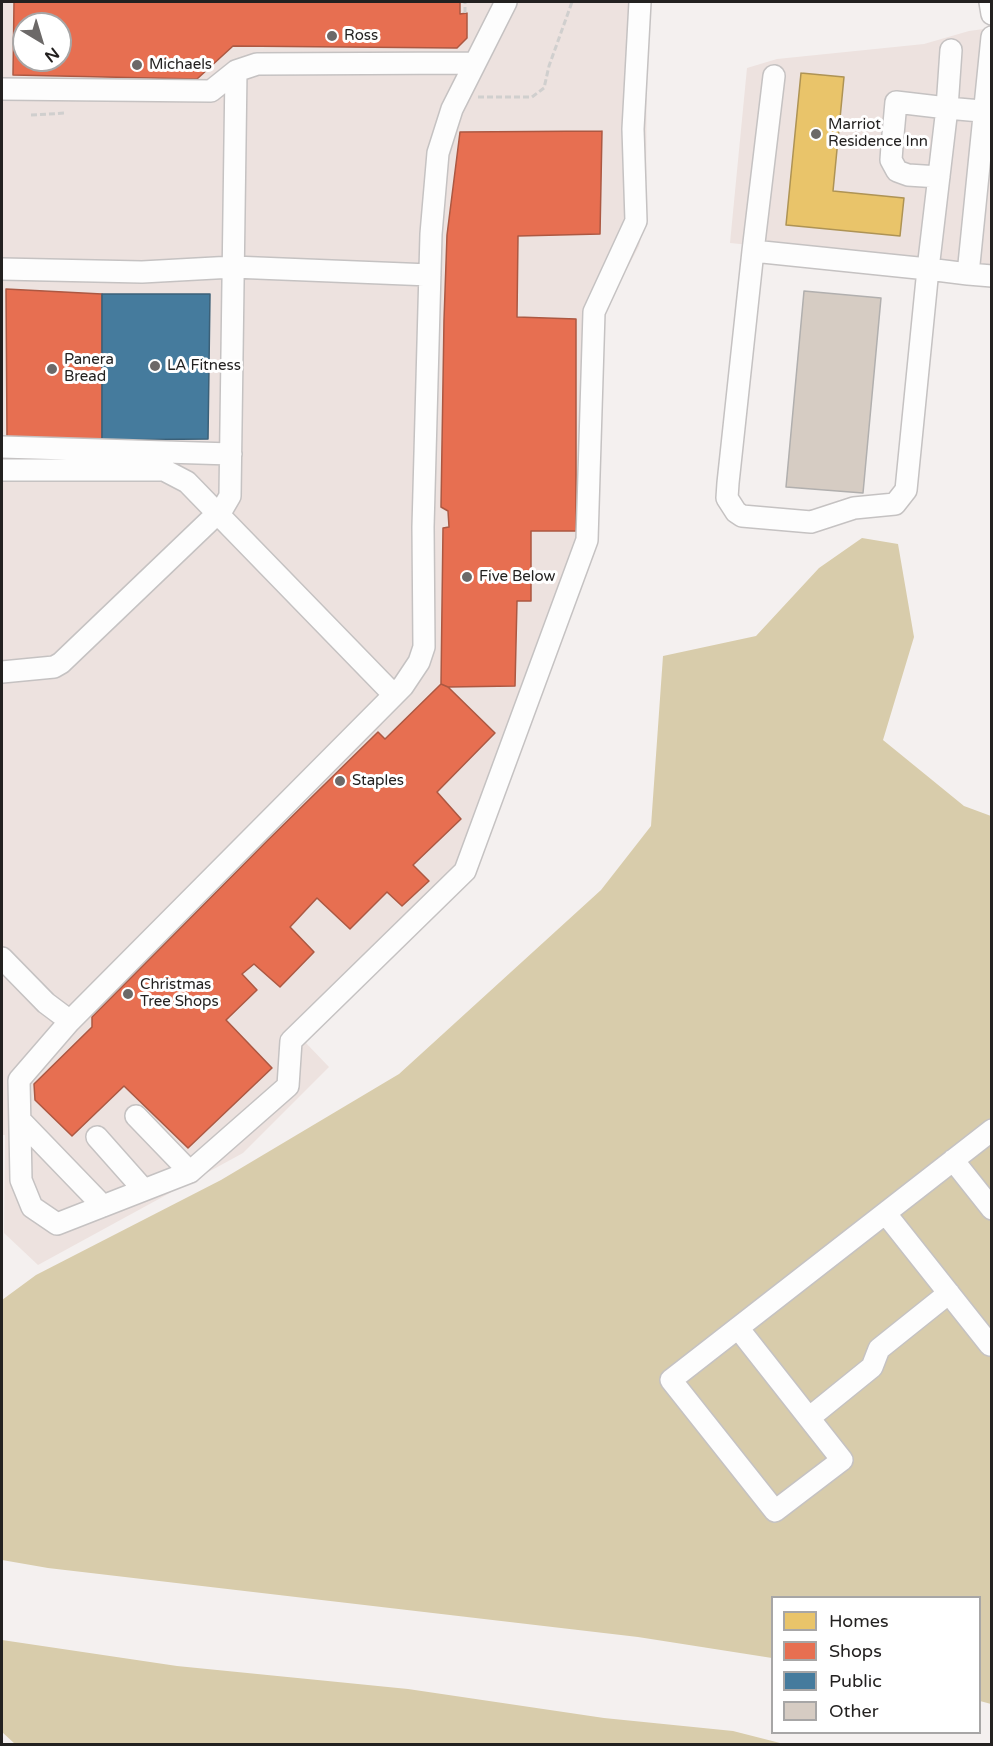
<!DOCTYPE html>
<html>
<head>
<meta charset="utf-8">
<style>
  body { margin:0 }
  #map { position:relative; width:993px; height:1746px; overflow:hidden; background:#f4f0ef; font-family:"Varela Round",sans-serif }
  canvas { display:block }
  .frame { position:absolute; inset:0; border:3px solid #232120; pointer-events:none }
  .legend { position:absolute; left:771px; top:1596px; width:210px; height:138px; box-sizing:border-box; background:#fff; border:2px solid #a7a6a6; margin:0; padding:8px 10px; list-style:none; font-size:18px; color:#232120 }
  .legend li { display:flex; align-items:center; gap:12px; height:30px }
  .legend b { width:30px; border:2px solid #a7a6a6 }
  .north { position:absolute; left:12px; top:12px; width:60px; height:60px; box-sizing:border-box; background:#fff; border:2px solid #a7a6a6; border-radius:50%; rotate:142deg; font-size:16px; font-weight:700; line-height:24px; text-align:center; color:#232120 }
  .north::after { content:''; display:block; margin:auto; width:21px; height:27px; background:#6c6968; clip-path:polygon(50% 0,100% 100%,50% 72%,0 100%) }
</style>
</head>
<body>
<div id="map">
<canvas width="993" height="1746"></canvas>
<div class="frame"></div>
<ul class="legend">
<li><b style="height:16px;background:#e9c46a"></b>Homes</li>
<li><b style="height:16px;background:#e76f51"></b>Shops</li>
<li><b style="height:16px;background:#457b9d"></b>Public</li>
<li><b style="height:16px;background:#d6ccc3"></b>Other</li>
</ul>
<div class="north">N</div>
</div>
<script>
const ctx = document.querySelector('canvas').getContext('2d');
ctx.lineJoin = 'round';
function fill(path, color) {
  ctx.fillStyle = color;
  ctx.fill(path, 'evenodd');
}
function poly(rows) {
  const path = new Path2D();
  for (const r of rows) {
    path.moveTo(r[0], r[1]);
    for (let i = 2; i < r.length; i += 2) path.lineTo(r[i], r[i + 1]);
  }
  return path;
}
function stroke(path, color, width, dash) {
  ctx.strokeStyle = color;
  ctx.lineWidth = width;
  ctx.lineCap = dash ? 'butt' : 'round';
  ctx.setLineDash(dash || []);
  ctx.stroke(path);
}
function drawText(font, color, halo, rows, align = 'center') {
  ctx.font = font + ' "Varela Round",sans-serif';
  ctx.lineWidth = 6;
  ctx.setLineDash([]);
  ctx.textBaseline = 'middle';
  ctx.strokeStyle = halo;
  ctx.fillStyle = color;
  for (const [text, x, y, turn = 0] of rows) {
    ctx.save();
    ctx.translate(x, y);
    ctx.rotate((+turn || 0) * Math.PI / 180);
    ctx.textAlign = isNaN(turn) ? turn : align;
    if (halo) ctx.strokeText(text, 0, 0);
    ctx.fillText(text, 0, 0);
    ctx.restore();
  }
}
const built = poly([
  [2,2,647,2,646,216,639,246,601,318,597,536,469,878,318,1027,306,1043,329,1067,243,1153,38,1265,4,1233,5,1135,2,1135],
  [24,24,60,24,60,60,24,60],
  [991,28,991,265,848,255,730,243,747,68,777,59,924,44,969,31]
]);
const forest = poly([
  [862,538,898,544,914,637,883,740,964,806,991,816,991,1704,980,1701,980,1598,772,1598,772,1658,638,1637,48,1568,2,1560,2,1300,36,1275,221,1180,399,1074,601,890,651,826,663,656,756,636,819,568],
  [2,1640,177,1666,408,1689,604,1718,733,1731,784,1744,15,1744,2,1732]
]);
const homes = poly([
  [801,73,844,77,833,191,904,198,900,236,786,225,801,73]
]);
const shops = poly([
  [14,2,460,2,460,14,467,13,467,38,457,48,233,46,197,79,13,75,14,2],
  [24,24,60,24,60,60,24,60,24,24],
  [602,131,600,234,518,236,517,317,576,319,576,531,531,531,531,601,517,601,515,686,448,687,441,684,443,528,449,527,448,511,441,507,444,320,447,235,460,132,602,131],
  [6,289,102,294,102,440,7,437,6,289],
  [441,684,448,687,495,733,437,792,461,819,413,865,429,881,402,906,387,892,350,929,317,898,290,927,314,952,280,987,254,964,242,974,257,990,226,1020,272,1068,188,1148,124,1086,72,1136,35,1100,34,1084,92,1027,92,1017,267,841,378,732,385,739,441,684]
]);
const public = poly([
  [102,294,210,294,208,439,102,440,102,294]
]);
const building = poly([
  [804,291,881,298,863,493,786,487,804,291]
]);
const path = poly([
  [465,13,465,2],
  [478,97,532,97,544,88,549,66,572,2],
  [31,115,66,113]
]);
const minor = poly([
  [990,2,992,14],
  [992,37,968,274,992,276],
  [2,89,211,91,236,71,257,64,474,63],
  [939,177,908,175,897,171,891,160,892,146,896,102,947,108,951,50],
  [753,251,774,76],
  [2,269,142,272,233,267,430,275],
  [968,274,928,269,908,267,753,251,728,483,727,498,736,512,742,516,811,522,854,508,895,504,906,490,928,269,947,108,992,112],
  [2,447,231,454],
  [2,470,164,470,187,482,394,695],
  [2,672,54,667,61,663,223,508,230,496,236,71],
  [2,958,46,1003,70,1021,403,686,419,662,424,647,423,527,431,234,438,153,452,109,506,2],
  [70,1021,19,1080,21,1180,32,1207,57,1224,190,1172,288,1086,291,1041,465,871,587,540,594,312,636,221,633,129,640,2],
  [136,1116,190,1172],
  [20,1120,103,1206],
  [97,1137,144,1190],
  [953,1160,992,1209],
  [886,1214,990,1345,992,1344],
  [738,1328,842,1460,775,1511,671,1380,992,1130],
  [809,1418,872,1367,879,1349,949,1293]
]);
const markers = [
  [332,36,6,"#6c6968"],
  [137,65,6,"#6c6968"],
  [816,134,6,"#6c6968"],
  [155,366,6,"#6c6968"],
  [52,369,6,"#6c6968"],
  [467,577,6,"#6c6968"],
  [340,781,6,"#6c6968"],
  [128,994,6,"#6c6968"]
];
const poiNames = [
  ["Ross",344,36],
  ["Michaels",149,65],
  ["Marriot",828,125],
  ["Residence Inn",828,142],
  ["Panera",64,360],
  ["Bread",64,377],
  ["LA Fitness",167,366],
  ["Five Below",479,577],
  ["Staples",352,781],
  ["Christmas",140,985],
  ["Tree Shops",140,1002]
];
fill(built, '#ede2df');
fill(forest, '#d8ccab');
fill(homes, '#e9c46a');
stroke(homes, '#ae9354', 1.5);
fill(shops, '#e76f51');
stroke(shops, '#ac5842', 1.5);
fill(public, '#457b9d');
stroke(public, '#3b6078', 1.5);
fill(building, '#d6ccc3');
stroke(building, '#b1afae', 1.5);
stroke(minor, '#c5c2c2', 24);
stroke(path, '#d0cfce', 3, [6, 3]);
stroke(minor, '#fdfdfd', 21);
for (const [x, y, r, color] of markers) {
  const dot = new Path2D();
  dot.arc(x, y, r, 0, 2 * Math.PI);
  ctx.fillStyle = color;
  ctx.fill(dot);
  stroke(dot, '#fff', 2);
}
drawText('15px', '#232120', '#fff', poiNames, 'left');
</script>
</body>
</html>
